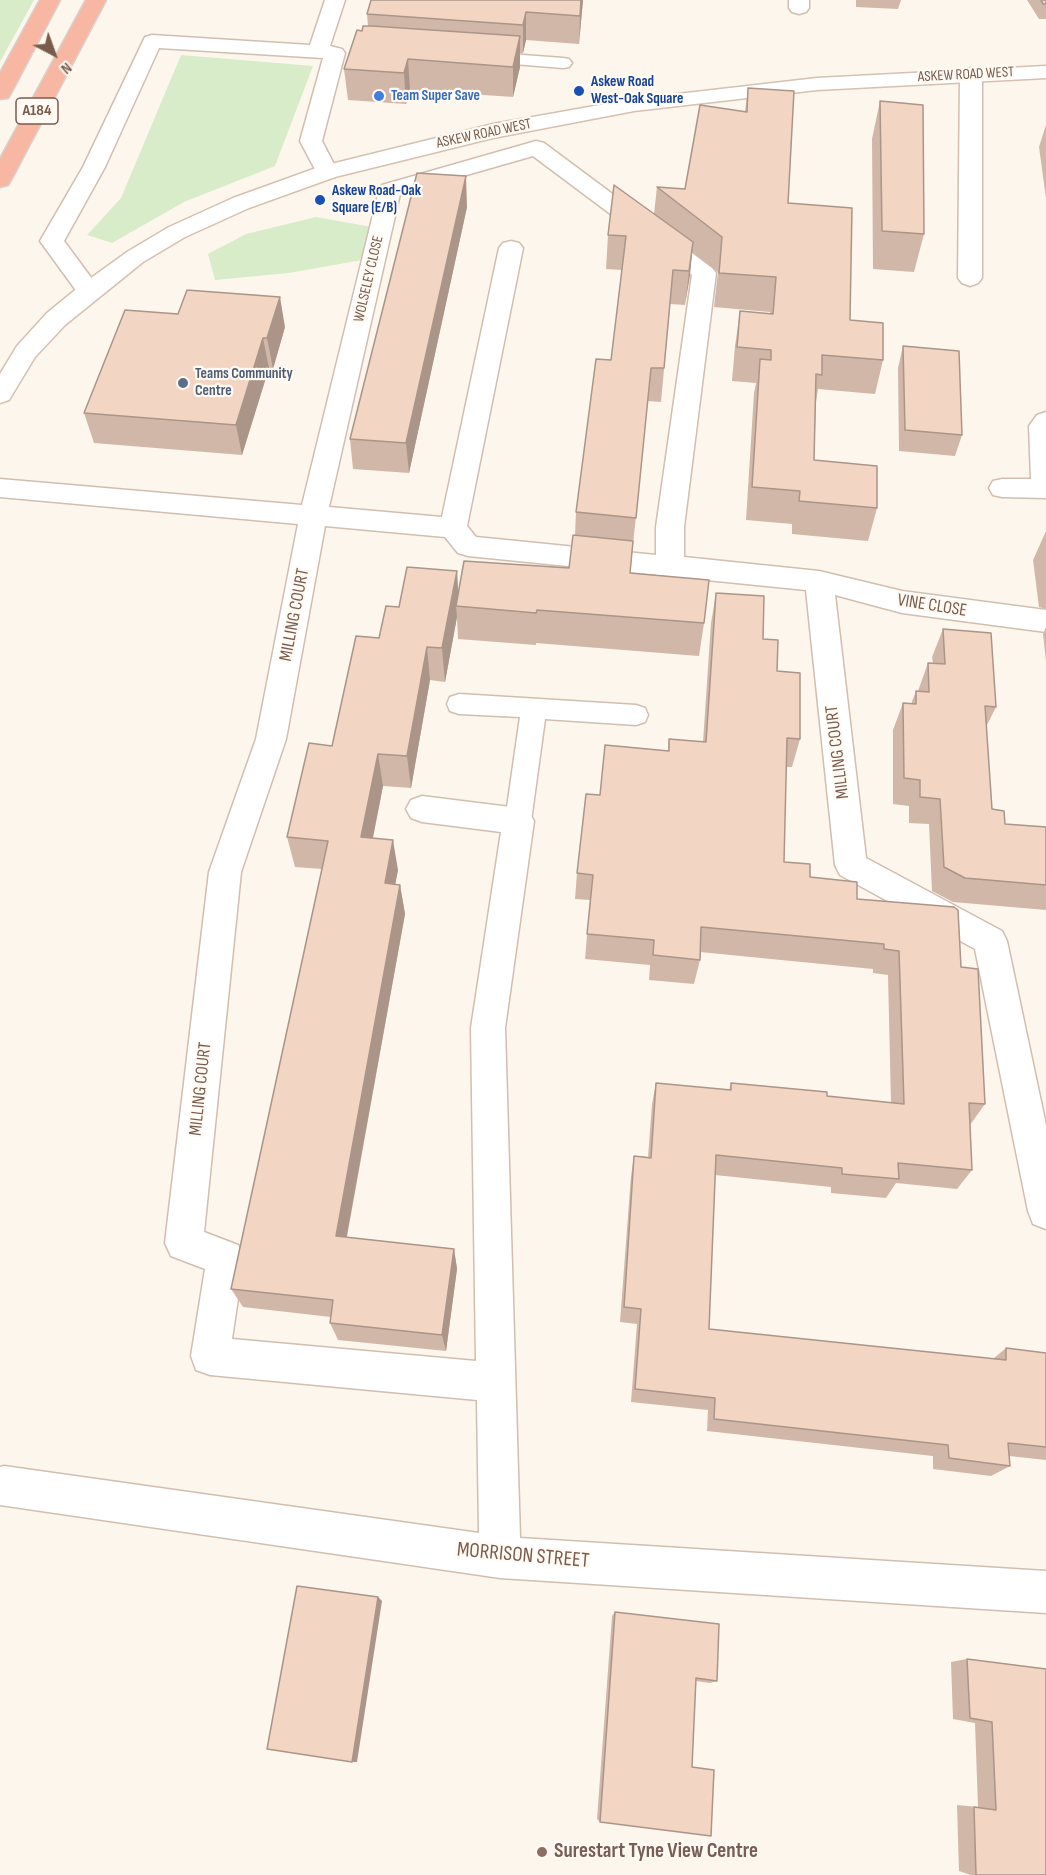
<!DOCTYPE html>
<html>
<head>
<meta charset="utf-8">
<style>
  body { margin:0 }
  #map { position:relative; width:1046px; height:1875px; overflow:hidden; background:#fdf6ec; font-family:"Sofia Sans Condensed",sans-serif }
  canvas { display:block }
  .north { position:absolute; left:24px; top:24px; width:60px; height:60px; -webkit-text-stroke:4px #fffaf3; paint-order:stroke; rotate:139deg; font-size:16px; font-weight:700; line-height:24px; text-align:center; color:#7a5c4d }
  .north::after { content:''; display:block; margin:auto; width:21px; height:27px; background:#7a5c4d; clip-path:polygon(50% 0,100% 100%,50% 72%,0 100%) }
</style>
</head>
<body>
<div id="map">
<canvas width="1046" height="1875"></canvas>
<div class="north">N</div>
</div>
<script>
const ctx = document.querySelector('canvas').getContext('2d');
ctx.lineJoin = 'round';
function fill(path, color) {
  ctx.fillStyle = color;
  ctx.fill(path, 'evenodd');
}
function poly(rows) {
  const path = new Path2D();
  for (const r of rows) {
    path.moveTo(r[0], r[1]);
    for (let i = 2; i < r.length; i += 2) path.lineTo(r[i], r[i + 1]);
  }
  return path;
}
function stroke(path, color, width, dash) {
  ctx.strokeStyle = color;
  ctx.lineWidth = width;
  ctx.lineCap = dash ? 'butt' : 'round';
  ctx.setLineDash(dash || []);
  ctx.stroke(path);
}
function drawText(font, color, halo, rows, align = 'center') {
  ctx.font = font + ' "Sofia Sans Condensed",sans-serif';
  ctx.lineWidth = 4.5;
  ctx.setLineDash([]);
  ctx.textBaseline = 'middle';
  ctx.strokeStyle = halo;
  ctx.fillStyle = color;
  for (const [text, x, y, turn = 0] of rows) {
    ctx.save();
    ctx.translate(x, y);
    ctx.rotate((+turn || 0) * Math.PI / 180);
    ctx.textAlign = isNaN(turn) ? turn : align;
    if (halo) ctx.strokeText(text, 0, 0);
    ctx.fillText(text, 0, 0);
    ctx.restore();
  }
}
const green = poly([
  [0,0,34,0,0,62],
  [181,55,313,66,275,166,184,202,112,243,87,235,121,198],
  [316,217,372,227,362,260,289,273,215,280,208,254,246,234]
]);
const lane = poly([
  [483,52,563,58,569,59,572,63,569,67,563,68,477,61,474,57,477,53,483,52],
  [459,694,636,705,645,708,648,715,645,722,636,725,545,719,531,821,527,828,518,832,509,828,505,821,520,717,459,714,450,711,447,704,450,697,459,694]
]);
const street = poly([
  [325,0,345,0,330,46,342,49,345,53,322,141,338,172,335,177,327,179,319,177,300,141,323,58,159,48,105,167,64,241,101,291,98,296,89,299,80,296,40,241,83,167,145,37,152,35,310,45,325,0],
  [789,0,809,0,809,8,806,12,799,14,792,12,789,8,789,0],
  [971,68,978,70,982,74,982,278,978,283,970,286,962,283,958,278,960,74,964,70,971,68],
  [536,141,544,143,712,268,716,273,684,527,684,557,819,571,902,591,1046,610,1046,632,902,613,835,595,866,858,1002,931,1007,941,1046,1125,1046,1229,1033,1224,1028,1211,975,949,840,875,835,865,806,590,468,556,458,553,445,537,325,526,286,739,241,872,204,1232,238,1245,244,1258,232,1339,476,1361,471,1028,501,832,422,822,411,818,406,809,411,800,422,796,518,808,529,812,534,821,505,1028,520,1538,1046,1571,1046,1613,500,1578,0,1505,0,1467,4,1466,479,1533,477,1400,210,1375,196,1370,191,1356,205,1269,171,1256,165,1243,209,872,256,739,298,524,0,497,0,479,302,505,379,190,382,185,536,141],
  [533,156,692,275,656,527,656,555,476,537,467,526,523,248,519,243,511,241,503,243,499,248,442,517,329,507,400,194,533,156],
  [1046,412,1046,498,1002,497,993,495,989,488,993,481,1002,479,1031,479,1029,426,1037,415,1046,412]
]);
const secondary = poly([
  [1046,66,1046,78,817,90,634,111,493,138,335,177,249,208,185,237,143,262,65,325,35,357,9,400,0,403,0,374,17,346,47,313,80,286,127,252,169,227,233,198,319,167,493,124,634,99,817,78,1046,66]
]);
const highway = poly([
  [40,0,60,0,11,93,8,98,0,99,0,73,40,0],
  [86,0,106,0,11,180,8,185,0,187,0,159,86,0]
]);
const wall = poly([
  [371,0,583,0,579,44,526,40,523,53,520,53,520,67,513,97,410,90,406,104,348,100,344,69,362,31,368,26,367,14],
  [856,0,901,0,898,9,856,7],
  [1027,0,1046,0,1046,19,1039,19],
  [748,88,788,203,850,320,883,360,875,394,818,389,816,402,814,460,877,508,868,541,792,534,792,524,746,520,754,393,756,383,732,381,735,346,740,311,770,314,770,312,714,307,718,272,692,252,685,305,670,304,661,402,648,401,630,573,704,623,699,656,536,643,536,645,458,639,457,617,445,682,430,680,411,788,383,786,373,838,398,870,395,884,400,885,405,914,347,1237,454,1249,457,1269,446,1351,338,1340,330,1323,331,1317,243,1307,231,1289,322,869,295,867,287,837,332,746,379,638,399,607,457,571,458,595,569,568,575,535,576,512,611,360,622,270,606,269,608,235,654,214,657,187,685,189,745,112],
  [880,101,924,234,914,272,873,269,872,139],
  [1046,125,1046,198,1039,147],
  [467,207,409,473,353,469,350,439],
  [285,327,273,369,269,368,242,455,94,443,84,413],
  [903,346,962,435,955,456,899,451,898,368],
  [1046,531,1046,609,1039,607,1033,560],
  [716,593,763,639,777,671,800,739,792,767,786,767,784,862,810,877,857,899,961,967,985,1104,970,1125,972,1170,957,1189,896,1183,886,1198,831,1193,831,1187,715,1175,709,1329,993,1359,1006,1348,1046,1353,1046,1460,1009,1456,1010,1466,991,1476,933,1469,933,1456,707,1431,708,1410,631,1402,637,1324,620,1322,631,1176,634,1156,648,1157,652,1104,656,1083,729,1090,731,1083,827,1096,891,1103,888,975,873,973,873,969,700,952,700,960,694,984,649,980,650,965,585,959,590,900,575,899,577,873,600,795,668,750,669,739,703,742,711,623],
  [1046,627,1046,661,1043,634],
  [943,629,996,707,986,727,992,809,1005,824,1046,827,1046,910,953,902,932,891,929,824,909,823,909,806,893,804,893,730,903,703,911,704,916,691,918,691,928,663,933,663,932,657],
  [615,1612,717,1681,710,1683,696,1681,600,1822,597,1819,612,1616],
  [967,1659,1046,1669,1046,1875,971,1875,959,1871,957,1805,978,1807,975,1723,953,1719,951,1662]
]);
const shadedWall = poly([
  [581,0,583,0,579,44,580,16],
  [526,12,526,40,523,53,523,25],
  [520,36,520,67,513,97,513,67],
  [408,59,410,90,406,104,404,73],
  [466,176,467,207,409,473,406,443],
  [693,242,690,276,685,305,689,271],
  [280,297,285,327,273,369,267,338],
  [263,338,269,368,242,455,236,425],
  [457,571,459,606,456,606,457,617,445,682,442,648],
  [427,647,430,680,411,788,407,756],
  [378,754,383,786,367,867,361,837],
  [393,840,398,870,390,912,385,883],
  [400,885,405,914,343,1256,336,1236],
  [454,1249,457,1269,446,1351,442,1335],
  [378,1597,382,1601,357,1762,352,1762]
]);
const building = poly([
  [371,0,581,0,580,16,526,12,523,25,367,14,371,0],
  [1041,0,1046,0,1046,4,1043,4,1041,0],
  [363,26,372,26,520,36,513,67,408,59,404,73,344,69,357,30,362,31,363,26],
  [748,88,794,91,788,203,852,208,850,320,883,323,883,360,822,355,822,375,816,374,814,460,877,466,877,508,799,501,800,491,752,487,760,359,771,360,771,350,737,347,740,311,773,314,776,277,719,273,722,237,657,187,685,189,700,105,747,112,748,88],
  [880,101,923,105,924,234,882,231,880,101],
  [417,173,466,176,406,443,350,439,417,173],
  [614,185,693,242,689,271,673,270,664,368,651,368,636,518,576,512,596,359,611,360,626,236,608,235,614,185],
  [187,290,280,297,267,338,263,338,236,425,84,413,125,310,178,314,187,290],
  [903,346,959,351,962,435,905,430,903,346],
  [573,535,633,541,630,573,709,580,704,623,537,610,536,613,456,606,464,561,569,568,573,535],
  [407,567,457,571,442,648,427,647,407,756,378,754,361,837,393,840,385,883,400,885,336,1236,454,1249,442,1335,330,1323,333,1300,231,1289,328,841,287,837,309,743,332,746,356,636,379,638,386,606,399,607,407,567],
  [716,593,764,596,763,639,778,640,777,671,800,673,800,739,787,738,784,862,810,864,810,877,857,882,857,899,954,907,958,910,961,967,978,969,985,1104,969,1103,972,1170,898,1163,899,1179,842,1174,842,1168,716,1155,709,1329,1006,1360,1006,1348,1046,1353,1046,1447,1008,1443,1010,1466,949,1458,948,1445,714,1419,715,1398,635,1389,641,1309,624,1307,634,1156,651,1158,656,1083,731,1090,731,1083,827,1092,827,1096,904,1104,899,951,884,949,884,944,701,927,700,960,653,955,654,940,587,934,593,875,577,873,586,794,600,795,605,745,669,751,669,739,706,742,716,593],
  [943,629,991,633,996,707,985,706,992,809,1004,811,1005,824,1046,827,1046,885,965,878,944,867,940,799,920,797,920,780,904,778,903,703,916,704,916,691,929,692,928,663,945,664,943,629],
  [297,1586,378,1597,352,1762,267,1749,297,1586],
  [615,1612,719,1624,717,1681,696,1678,692,1767,714,1770,711,1836,600,1822,615,1612],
  [967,1659,1046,1669,1046,1875,976,1875,974,1807,996,1810,992,1722,970,1718,967,1659]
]);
const markers = [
  [579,91,6,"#1a4fb4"],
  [379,96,6,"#3f7fe0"],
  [320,200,6,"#1a4fb4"],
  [183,383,6,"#5c6f8a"],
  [542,1852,6,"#8d6e63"]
];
const farStreetnames = [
  ["ASKEW ROAD WEST",966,75,-3],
  ["ASKEW ROAD WEST",484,134,-12],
  ["WOLSELEY CLOSE",369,279,-77]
];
const farTransitnames = [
  ["Askew Road",591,82],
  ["West-Oak Square",591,99],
  ["Askew Road-Oak",332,191],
  ["Square (E/B)",332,208]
];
const farShopnames = [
  ["Team Super Save",391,96]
];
const farServicenames = [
  ["Teams Community",195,374],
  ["Centre",195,391]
];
const shields = [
  [37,111,42]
];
const shieldNames = [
  ["A184",37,111]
];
const streetNames = [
  ["VINE CLOSE",932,606,9],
  ["MILLING COURT",295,615,-79],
  ["MILLING COURT",838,752,-97],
  ["MILLING COURT",201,1089,-84]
];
const nearStreetnames = [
  ["MORRISON STREET",523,1556,5]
];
const nearEducationnames = [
  ["Surestart Tyne View Centre",554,1852]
];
fill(green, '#d8ecc9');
stroke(lane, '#d1beb0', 3);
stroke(street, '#d1beb0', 3);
stroke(secondary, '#d6c0b0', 3);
stroke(highway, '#dad1cd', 3);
fill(lane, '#fff');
fill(street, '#fff');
fill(secondary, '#fff');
fill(highway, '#f7b7a3');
fill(wall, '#d1b7a8');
fill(shadedWall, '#aa9588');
fill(building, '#f3d5c3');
stroke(building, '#aa9588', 1.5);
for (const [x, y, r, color] of markers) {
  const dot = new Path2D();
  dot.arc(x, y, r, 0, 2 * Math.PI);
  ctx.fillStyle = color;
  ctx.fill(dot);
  stroke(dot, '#fffaf3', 2);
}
drawText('15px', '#7a5c4d', '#fffaf3', farStreetnames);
drawText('bold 15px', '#164399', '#fffaf3', farTransitnames, 'left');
drawText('bold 15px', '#366cbe', '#fffaf3', farShopnames, 'left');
drawText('bold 15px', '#4e5e75', '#fffaf3', farServicenames, 'left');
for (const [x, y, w] of shields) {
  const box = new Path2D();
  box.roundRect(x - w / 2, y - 13, w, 26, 4.5);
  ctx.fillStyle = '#fffaf3';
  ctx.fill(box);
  stroke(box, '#7a5c4d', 1.5);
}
drawText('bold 16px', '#7a5c4d', null, shieldNames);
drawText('18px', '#7a5c4d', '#fffaf3', streetNames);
drawText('21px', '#7a5c4d', '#fffaf3', nearStreetnames);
drawText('bold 21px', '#785e54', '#fffaf3', nearEducationnames, 'left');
</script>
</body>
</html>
